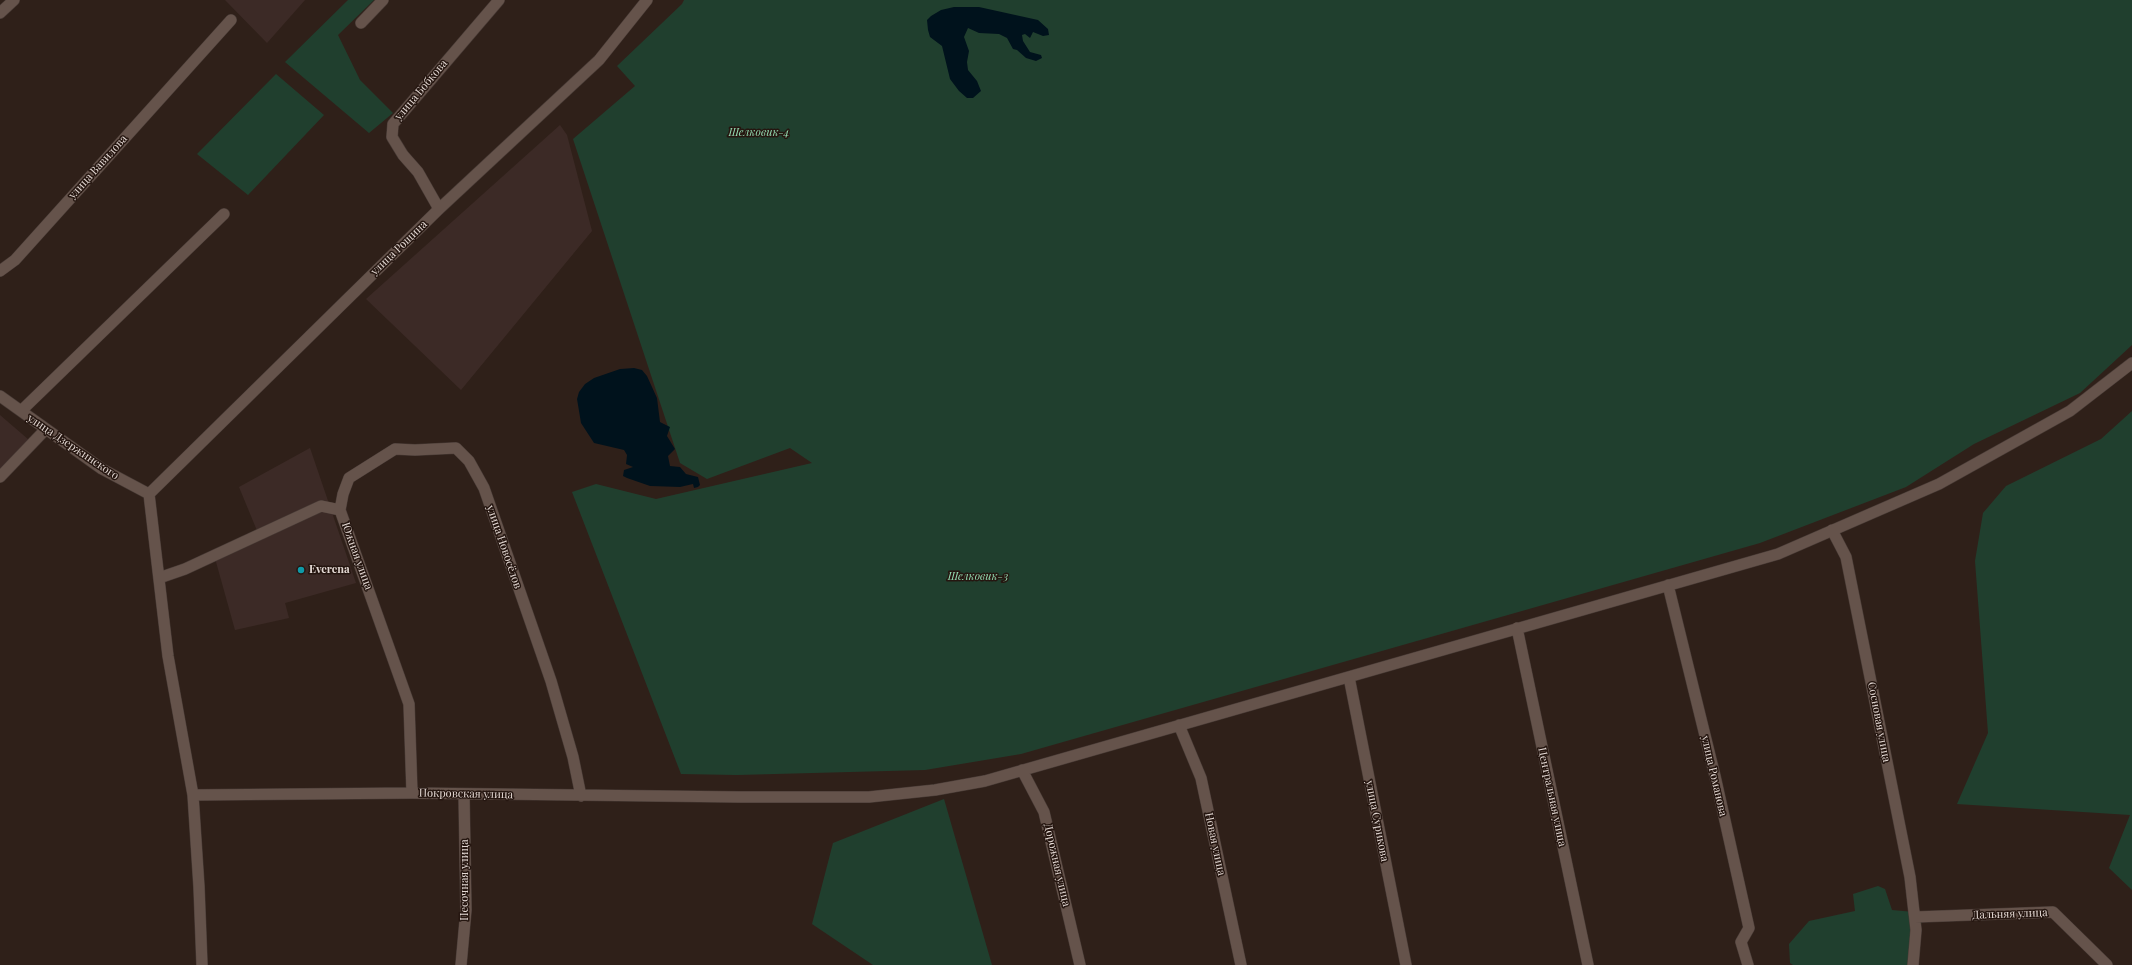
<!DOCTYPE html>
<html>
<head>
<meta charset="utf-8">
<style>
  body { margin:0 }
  canvas { display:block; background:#2f2019 }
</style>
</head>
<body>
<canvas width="2132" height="965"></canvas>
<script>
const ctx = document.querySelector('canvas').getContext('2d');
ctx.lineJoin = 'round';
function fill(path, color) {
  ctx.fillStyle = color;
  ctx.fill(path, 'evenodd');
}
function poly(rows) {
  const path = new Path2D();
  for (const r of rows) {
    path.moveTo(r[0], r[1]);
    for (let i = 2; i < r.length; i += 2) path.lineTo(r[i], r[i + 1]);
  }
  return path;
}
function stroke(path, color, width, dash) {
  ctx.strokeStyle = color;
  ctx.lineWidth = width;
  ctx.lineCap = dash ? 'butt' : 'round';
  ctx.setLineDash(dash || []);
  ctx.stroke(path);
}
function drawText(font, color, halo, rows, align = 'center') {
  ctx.font = font + ' "Playfair Display",serif';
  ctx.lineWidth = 3;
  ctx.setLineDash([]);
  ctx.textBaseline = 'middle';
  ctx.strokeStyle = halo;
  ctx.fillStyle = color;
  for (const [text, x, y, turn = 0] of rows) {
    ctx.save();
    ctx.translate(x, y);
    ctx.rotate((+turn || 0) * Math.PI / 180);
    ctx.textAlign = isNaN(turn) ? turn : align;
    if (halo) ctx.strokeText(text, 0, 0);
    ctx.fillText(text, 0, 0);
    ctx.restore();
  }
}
const industrial = poly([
  [225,0,305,0,267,43],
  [560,125,567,135,592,231,461,390,366,299],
  [0,415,29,440,0,469],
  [310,448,356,583,285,603,289,618,235,630,213,551,258,533,239,487]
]);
const green = poly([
  [348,0,374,0,338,35,360,80,393,113,369,133,285,62],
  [684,0,2132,0,2132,345,2080,393,1974,444,1906,487,1760,543,1021,754,925,770,737,775,681,774,572,492,596,484,656,499,812,463,790,448,707,479,680,463,573,139,635,86,617,66,682,4],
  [276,74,324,115,248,195,197,154],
  [2132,411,2132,890,2109,868,2130,815,1957,804,1988,733,1975,561,1983,513,2006,486,2101,439],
  [944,799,992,965,873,965,812,924,833,843],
  [1878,886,1885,889,1892,910,1914,912,1922,920,1911,965,1793,965,1790,963,1789,944,1809,921,1855,911,1853,894]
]);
const water = poly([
  [954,7,979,7,1038,20,1048,29,1049,35,1043,36,1033,32,1030,38,1025,34,1022,35,1023,41,1030,52,1041,55,1042,58,1036,61,1026,58,1017,50,1013,49,1007,38,999,34,979,33,968,28,964,37,969,51,967,62,968,70,977,81,981,91,973,98,967,98,959,91,950,79,942,46,930,37,928,30,927,20,931,16,941,10],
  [634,368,642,370,647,376,657,398,660,422,670,427,667,436,675,449,668,456,670,466,680,467,686,474,698,477,700,485,698,487,694,488,693,484,680,487,650,486,627,478,623,476,624,470,633,467,626,464,627,455,624,450,594,443,581,423,577,399,579,392,585,384,594,378,620,369]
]);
const minor = poly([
  [0,13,14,0],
  [361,23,383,0],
  [439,209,418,172,403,155,392,137,393,124,499,0],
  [0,271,15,260,231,20],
  [0,396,102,469,149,494],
  [21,411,224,214],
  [0,477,46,429],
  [149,494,439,209,599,60,647,0],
  [149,494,168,656,193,795,199,887,202,965],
  [340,510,343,494,349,478,395,449,415,450,456,448,469,461,484,488,551,681,573,757,581,796],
  [1832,530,1846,557,1910,877,1916,930,1913,965],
  [159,578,185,569,321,506,340,510,409,704,412,793],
  [1668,585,1715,776,1749,928,1741,942,1748,965],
  [1517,628,1588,965],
  [1349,677,1406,965],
  [1179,725,1201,778,1241,965],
  [1022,770,1044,812,1080,965],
  [193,795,412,793,740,797,869,797,935,790,985,781,1778,554,1939,484,2070,411,2132,363],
  [1915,917,2053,912,2107,965],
  [461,965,466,910,464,794]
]);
const markers = [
  [301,570,4,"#0f9aa8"]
];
const streetNames = [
  ["улица Бобкова",421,90,-50],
  ["улица Вавилова",98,167,-48],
  ["улица Рощина",399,248,-44],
  ["улица Дзержинского",73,447,34],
  ["улица Новосёлов",504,547,71],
  ["Южная улица",357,556,70],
  ["Сосновая улица",1879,722,79],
  ["улица Романова",1714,776,77],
  ["Покровская улица",466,794,1],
  ["Центральная улица",1552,797,78],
  ["улица Сурикова",1377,821,79],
  ["Новая улица",1215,844,78],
  ["Дорожная улица",1057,865,77],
  ["Песочная улица",465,880,-90],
  ["Дальняя улица",2010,914,-2]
];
const parkNames = [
  ["Шелковик-4",759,133],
  ["Шелковик-3",978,577]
];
const poiNames = [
  ["Everena",309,570]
];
fill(industrial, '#3c2a26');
fill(green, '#203f2e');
fill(water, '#00121c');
stroke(minor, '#483b36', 12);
stroke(minor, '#65534b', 11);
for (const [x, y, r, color] of markers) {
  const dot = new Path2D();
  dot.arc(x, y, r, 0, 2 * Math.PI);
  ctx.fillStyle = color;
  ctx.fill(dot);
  stroke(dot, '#251610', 1.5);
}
drawText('11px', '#e4d9d4', '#251610', streetNames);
drawText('italic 11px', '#93dbb1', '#251610', parkNames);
drawText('bold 11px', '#e4d9d4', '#251610', poiNames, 'left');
</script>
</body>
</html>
